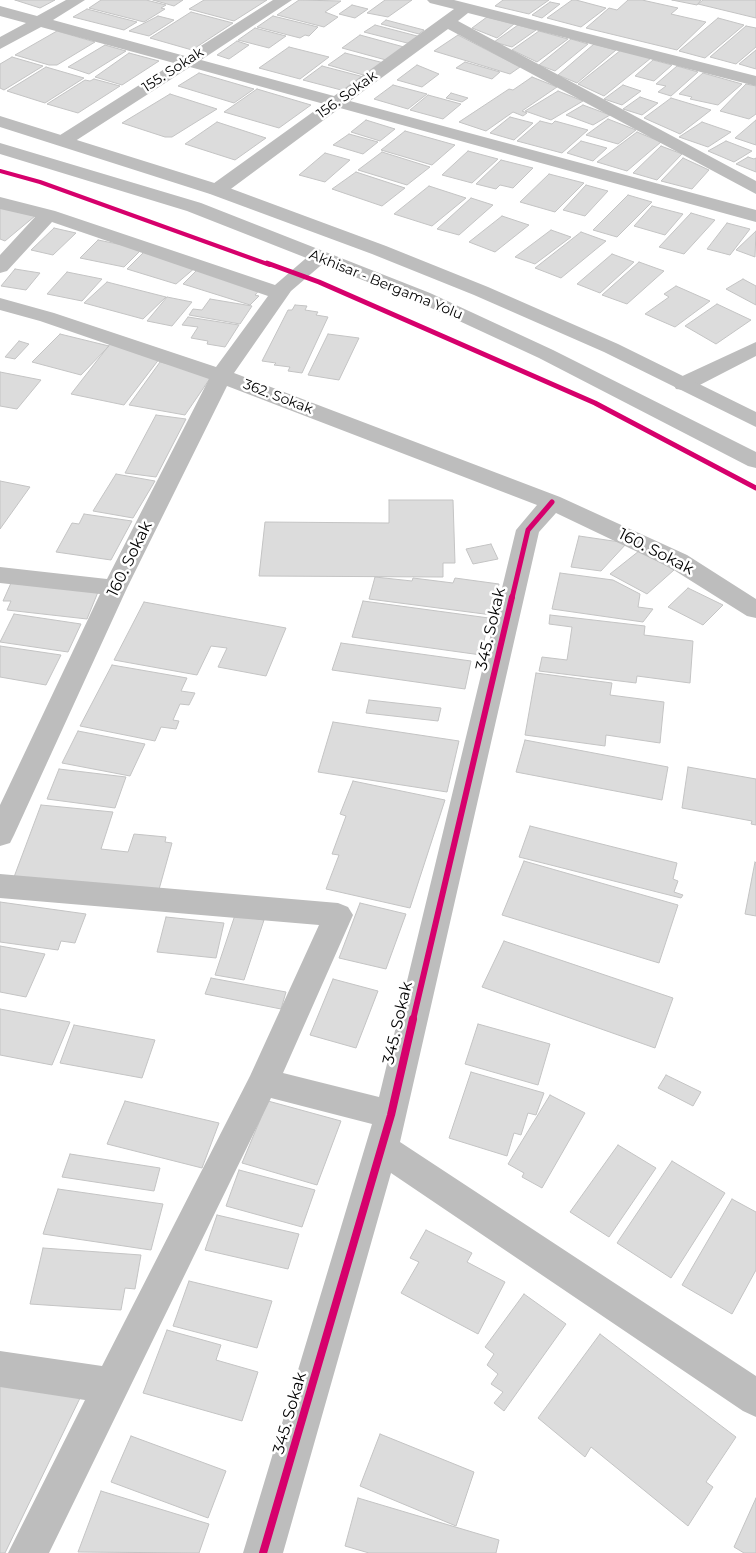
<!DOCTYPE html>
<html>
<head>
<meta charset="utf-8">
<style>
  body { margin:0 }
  canvas { display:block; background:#fff }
</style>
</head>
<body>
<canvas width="756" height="1553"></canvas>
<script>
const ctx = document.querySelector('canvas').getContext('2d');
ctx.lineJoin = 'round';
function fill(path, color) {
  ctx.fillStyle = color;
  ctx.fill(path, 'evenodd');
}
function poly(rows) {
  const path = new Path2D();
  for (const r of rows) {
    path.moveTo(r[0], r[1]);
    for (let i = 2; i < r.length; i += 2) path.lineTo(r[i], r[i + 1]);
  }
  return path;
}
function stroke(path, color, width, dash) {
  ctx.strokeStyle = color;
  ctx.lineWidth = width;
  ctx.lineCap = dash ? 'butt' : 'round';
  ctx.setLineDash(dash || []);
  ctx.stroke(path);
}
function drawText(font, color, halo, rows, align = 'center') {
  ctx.font = font + ' Montserrat,sans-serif';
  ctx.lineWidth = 5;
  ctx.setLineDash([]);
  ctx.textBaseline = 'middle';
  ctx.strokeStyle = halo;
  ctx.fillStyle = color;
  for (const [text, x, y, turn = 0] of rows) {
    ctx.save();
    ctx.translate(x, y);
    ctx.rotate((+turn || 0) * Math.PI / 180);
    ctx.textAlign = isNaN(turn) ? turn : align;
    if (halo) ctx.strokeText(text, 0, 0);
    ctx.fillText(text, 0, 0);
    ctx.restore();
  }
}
const building = poly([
  [15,0,55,0,40,8,15,0],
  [101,0,146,0,166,5,161,8,165,9,144,22,89,8,101,0],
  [153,0,183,0,174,6,153,0],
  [204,0,267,0,234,21,189,9,204,0],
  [299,0,341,1,325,12,338,17,324,27,277,15,299,0],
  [385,0,412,0,388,17,367,13,385,0],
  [503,0,549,0,529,14,495,6,503,0],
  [572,0,576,0,606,8,581,27,547,18,572,0],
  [628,0,642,0,678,8,671,14,706,22,677,50,586,28,609,8,617,10,628,0],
  [672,0,701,0,697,5,672,0],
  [703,0,756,0,756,18,698,4,703,0],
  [550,2,560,4,542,18,532,15,550,2],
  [352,5,368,9,355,18,339,14,352,5],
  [87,9,137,22,124,30,73,17,87,9],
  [191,12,233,23,192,50,150,38,191,12],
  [158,16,174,20,149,36,129,31,158,16],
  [273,16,318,27,309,36,305,35,300,38,257,27,273,16],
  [487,17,514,24,497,38,472,28,487,17],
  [718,18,744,25,705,58,679,51,718,18],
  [386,20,424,30,419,34,381,24,386,20],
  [375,25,421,37,411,44,364,32,375,25],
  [518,25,536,30,512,47,494,42,518,25],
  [746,26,756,28,756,47,736,64,710,57,746,26],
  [255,28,286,36,269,48,238,40,255,28],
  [57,31,95,42,57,65,49,65,15,55,57,31],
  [539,31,568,39,537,62,512,50,539,31],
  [360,35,404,47,386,60,342,48,360,35],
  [458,35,520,67,510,74,434,51,458,35],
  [571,39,588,44,555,71,539,65,571,39],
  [237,41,249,45,229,59,217,55,237,41],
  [594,44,616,50,577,83,558,75,594,44],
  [105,45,126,51,89,74,68,67,105,45],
  [289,47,329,57,300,79,259,68,289,47],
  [621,50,651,58,604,96,578,84,621,50],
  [756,50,756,69,739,64,756,50],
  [129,53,159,61,122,85,95,77,129,53],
  [345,53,384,63,367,76,328,65,345,53],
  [12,57,43,66,4,90,0,88,0,64,12,57],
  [653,60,672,65,654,81,635,76,653,60],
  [465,62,500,72,492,79,456,68,465,62],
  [417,65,439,74,422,87,397,80,417,65],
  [322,66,364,77,345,91,303,80,322,66],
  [677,66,698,72,671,96,658,92,666,86,656,84,677,66],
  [46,67,84,78,45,103,7,91,46,67],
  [199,73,254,89,234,103,178,86,199,73],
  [703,73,742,84,718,105,690,99,692,97,679,94,703,73],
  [532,77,557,87,522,111,527,113,523,116,513,112,486,131,459,122,509,89,513,90,532,77],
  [94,79,120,86,78,113,47,104,85,80,90,81,94,79],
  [746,84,756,86,756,114,749,119,720,111,746,84],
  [393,85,427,94,408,109,374,99,393,85],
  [623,85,641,91,622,105,604,99,623,85],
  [257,89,311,105,279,128,224,112,257,89],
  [558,91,583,101,551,120,525,111,558,91],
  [451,93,468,98,462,102,446,98,451,93],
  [170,94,217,109,172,137,165,137,122,123,170,94],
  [428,95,461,104,443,119,410,110,428,95],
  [640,97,658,103,642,115,623,109,640,97],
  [671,98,711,110,680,134,644,118,671,98],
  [583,105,610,115,593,125,566,115,583,105],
  [510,117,533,123,514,140,490,133,510,117],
  [608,119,636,130,618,144,586,135,608,119],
  [366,120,395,129,380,141,351,132,366,120],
  [756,120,756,145,735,138,756,120],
  [540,121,552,124,555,121,588,130,562,153,517,141,540,121],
  [217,122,266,138,235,160,185,144,217,122],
  [702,122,731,132,708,147,679,137,702,122],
  [405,131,455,145,432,165,381,150,405,131],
  [637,132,661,142,627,171,597,162,637,132],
  [349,134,378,142,363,154,333,145,349,134],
  [581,141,607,148,593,161,567,153,581,141],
  [726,141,752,151,734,162,708,151,726,141],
  [661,146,682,154,657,180,633,173,661,146],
  [468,151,498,159,472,183,442,175,468,151],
  [382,152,430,167,407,185,358,170,382,152],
  [325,153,350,160,325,182,299,175,325,153],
  [748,157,754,159,756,158,756,172,736,164,748,157],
  [683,158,709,170,692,189,661,181,683,158],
  [501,160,533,168,513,188,500,185,496,189,476,184,501,160],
  [356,172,405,188,382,206,332,189,356,172],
  [549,174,584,183,555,212,520,202,549,174],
  [586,185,608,191,585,216,563,210,586,185],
  [429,186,466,198,432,226,394,214,429,186],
  [628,195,652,202,617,237,593,230,628,195],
  [471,198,493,205,459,235,437,229,471,198],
  [652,206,683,214,665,235,634,226,652,206],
  [0,207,35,216,5,241,0,239,0,207],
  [691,213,715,220,684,254,659,247,691,213],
  [502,216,529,225,495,252,469,242,502,216],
  [727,223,750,229,730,255,707,249,727,223],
  [54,228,76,233,53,255,31,250,54,228],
  [551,230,571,237,535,264,515,257,551,230],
  [756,231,755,257,736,250,756,231],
  [581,232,606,241,561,278,535,268,581,232],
  [98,240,142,249,124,267,80,258,98,240],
  [144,252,196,267,176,284,127,269,144,252],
  [612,254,634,262,600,293,577,284,612,254],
  [639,262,664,271,627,304,602,295,639,262],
  [15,269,40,273,26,290,1,286,15,269],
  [197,270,262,287,255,295,259,296,250,305,183,284,197,270],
  [67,272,102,279,82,301,47,294,67,272],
  [743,279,756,286,756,305,726,289,743,279],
  [107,282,166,297,143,319,84,303,107,282],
  [676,286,710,301,675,327,645,314,669,297,664,294,676,286],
  [167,297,192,302,172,326,147,321,167,297],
  [210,299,252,306,240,324,189,315,193,309,202,310,210,299],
  [717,304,751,320,716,344,685,326,717,304],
  [295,305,307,306,305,310,318,312,316,315,328,317,302,373,288,371,290,367,274,365,276,363,262,361,288,310,292,310,295,305],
  [188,317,239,325,225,347,207,344,208,341,191,338,198,327,182,325,188,317],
  [60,334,109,346,81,375,32,362,60,334],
  [328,334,359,338,339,380,308,375,328,334],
  [19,341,29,344,15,359,5,357,19,341],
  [110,344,160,358,124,405,71,394,110,344],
  [160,362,213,374,185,415,129,405,160,362],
  [0,372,41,380,17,409,0,406,0,372],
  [156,415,186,419,156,477,125,473,156,415],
  [116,474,155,481,133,518,93,511,116,474],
  [0,481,30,487,0,529,0,481],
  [389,500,453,500,455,563,443,563,443,577,259,576,265,522,389,523,389,500],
  [84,514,132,521,111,560,56,552,72,523,79,524,84,514],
  [579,536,627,543,601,571,571,567,579,536],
  [491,544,498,559,473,564,466,549,491,544],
  [639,551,674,570,647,594,610,574,639,551],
  [560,573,613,580,640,594,638,607,653,609,643,622,552,609,560,573],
  [375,577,412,581,413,578,453,583,455,578,499,584,492,615,369,599,375,577],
  [11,583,98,592,87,619,7,610,11,601,3,601,11,583],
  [688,588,723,605,703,625,668,607,688,588],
  [363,601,489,618,481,655,352,637,363,601],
  [144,602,286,628,266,676,218,667,227,648,211,646,197,675,114,660,144,602],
  [14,614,81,624,68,652,0,642,14,614],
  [550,615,645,626,644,635,693,641,690,683,637,676,636,683,539,671,542,657,567,660,572,627,549,624,550,615],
  [341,643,471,661,465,689,332,670,341,643],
  [0,646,61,655,46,685,0,677,0,646],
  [112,665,187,678,181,691,195,693,189,705,180,704,173,720,179,721,176,729,161,727,155,741,80,726,112,665],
  [536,673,612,683,610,695,664,702,660,743,606,735,605,746,525,735,536,673],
  [369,700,441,708,438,721,366,713,369,700],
  [333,722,459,741,447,792,318,772,333,722],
  [78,731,145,744,130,776,62,763,78,731],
  [525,740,668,767,662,800,516,772,525,740],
  [688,767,756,779,756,825,751,824,752,821,682,808,688,767],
  [59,769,126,777,115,808,47,799,59,769],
  [353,781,445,800,410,908,326,889,339,855,332,854,346,816,340,814,353,781],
  [41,805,113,812,101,849,128,852,134,834,166,837,165,842,172,843,158,893,14,877,41,805],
  [530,826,677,863,673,879,678,881,674,892,683,895,681,898,519,857,530,826],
  [524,861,678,905,659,963,502,915,524,861],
  [755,862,756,863,756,916,745,914,755,862],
  [0,902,86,914,75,943,61,941,58,950,0,942,0,902],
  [360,903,406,914,386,969,339,958,360,903],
  [235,915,264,920,244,980,215,975,235,915],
  [166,917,224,923,216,958,157,952,166,917],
  [504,941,673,998,655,1048,482,987,504,941],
  [0,946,45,954,26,997,0,992,0,946],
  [211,978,286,992,281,1009,205,994,211,978],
  [333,979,378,991,356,1048,310,1035,333,979],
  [0,1009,70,1022,52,1065,0,1055,0,1009],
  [478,1024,550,1044,538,1085,465,1064,478,1024],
  [74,1025,155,1040,142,1078,60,1063,74,1025],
  [471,1072,544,1093,536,1115,528,1113,521,1135,514,1133,507,1156,449,1138,471,1072],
  [666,1075,701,1092,693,1106,658,1088,666,1075],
  [550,1095,585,1113,542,1188,522,1177,524,1173,508,1164,550,1095],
  [125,1101,219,1123,202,1168,107,1144,125,1101],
  [268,1101,341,1121,317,1185,242,1163,268,1101],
  [618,1145,656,1168,609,1237,570,1212,618,1145],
  [70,1154,160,1168,154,1191,62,1177,70,1154],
  [672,1161,725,1193,671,1278,617,1243,672,1161],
  [239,1170,315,1190,302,1227,226,1206,239,1170],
  [58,1189,163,1204,151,1250,43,1234,58,1189],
  [732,1199,756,1212,756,1270,732,1314,682,1285,732,1199],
  [217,1215,299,1234,288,1269,205,1250,217,1215],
  [426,1230,472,1253,467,1262,505,1282,478,1334,401,1293,419,1262,410,1258,426,1230],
  [43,1248,141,1255,135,1289,125,1288,121,1310,30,1304,43,1248],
  [189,1281,272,1301,257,1348,173,1326,189,1281],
  [524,1294,566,1324,504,1411,494,1403,503,1392,491,1384,498,1374,487,1365,494,1354,485,1347,524,1294],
  [167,1330,221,1345,216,1360,258,1372,242,1421,143,1393,167,1330],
  [600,1334,736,1437,706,1482,713,1487,688,1526,591,1447,585,1457,538,1418,600,1334],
  [0,1383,81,1396,5,1553,0,1553,0,1383],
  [380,1434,474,1472,456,1526,360,1486,380,1434],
  [131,1436,226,1471,208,1518,111,1482,131,1436],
  [101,1491,209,1524,199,1553,78,1552,101,1491],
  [358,1498,499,1540,496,1553,369,1553,345,1546,358,1498],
  [756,1498,756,1553,744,1553,734,1547,756,1498]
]);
const minor = poly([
  [66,0,85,0,53,20,185,56,273,0,292,0,201,60,334,96,454,9,430,3,427,0,454,0,756,76,756,86,468,13,458,21,756,181,756,194,448,29,350,101,756,210,756,222,340,108,224,194,210,194,208,190,210,186,324,104,190,67,69,145,57,145,54,141,57,137,174,63,41,27,0,49,0,37,26,23,0,16,0,6,37,16,66,0],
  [0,197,55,211,275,285,312,253,326,253,329,257,326,261,291,291,234,373,560,497,687,555,756,599,756,618,747,616,669,567,556,513,539,532,400,1142,756,1376,756,1417,743,1411,391,1173,283,1553,243,1553,372,1124,271,1098,49,1553,8,1553,85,1400,0,1387,0,1351,102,1366,250,1076,319,925,0,898,0,874,338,903,348,907,353,915,283,1073,379,1097,516,530,537,505,227,386,127,588,14,835,10,843,0,846,0,805,100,594,0,583,0,567,107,579,209,379,40,321,0,310,0,298,54,313,216,367,268,296,52,222,7,271,0,273,0,255,35,217,0,209,0,197],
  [756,342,756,356,692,389,684,390,676,389,673,384,676,379,756,342]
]);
const major = poly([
  [0,116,224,186,386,246,488,287,618,344,756,412,756,427,604,352,474,295,372,254,210,194,0,127,0,116],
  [0,143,201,203,430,293,553,350,756,452,756,468,748,466,539,358,416,301,187,211,0,154,0,143]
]);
const cyclewayFar3 = poly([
  [0,171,40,182,270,265]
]);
const cyclewayFar2 = poly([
  [267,263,319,282,595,403,756,488],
  [512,598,528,530,552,502]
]);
const cyclewayFar1 = poly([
  [413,1020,512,597]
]);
const cycleway = poly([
  [263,1553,391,1115,413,1019]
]);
const farStreetnames = [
  ["155. Sokak",173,70,-33],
  ["156. Sokak",347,95,-36],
  ["Akhisar - Bergama Yolu",386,285,22],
  ["362. Sokak",278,397,21]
];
const streetNames = [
  ["160. Sokak",656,552,27],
  ["160. Sokak",130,559,-64],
  ["345. Sokak",491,629,-77],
  ["345. Sokak",398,1023,-77],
  ["345. Sokak",290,1413,-74]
];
fill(building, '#dcdcdc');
stroke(building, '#c4c4c4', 1);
fill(minor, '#bdbdbd');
fill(major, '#bdbdbd');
stroke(cyclewayFar3, '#d6006c', 4);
stroke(cyclewayFar2, '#d6006c', 5);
stroke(cyclewayFar1, '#d6006c', 6);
stroke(cycleway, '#d6006c', 8);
drawText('14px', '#000', '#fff', farStreetnames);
drawText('16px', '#000', '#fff', streetNames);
</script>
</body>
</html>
